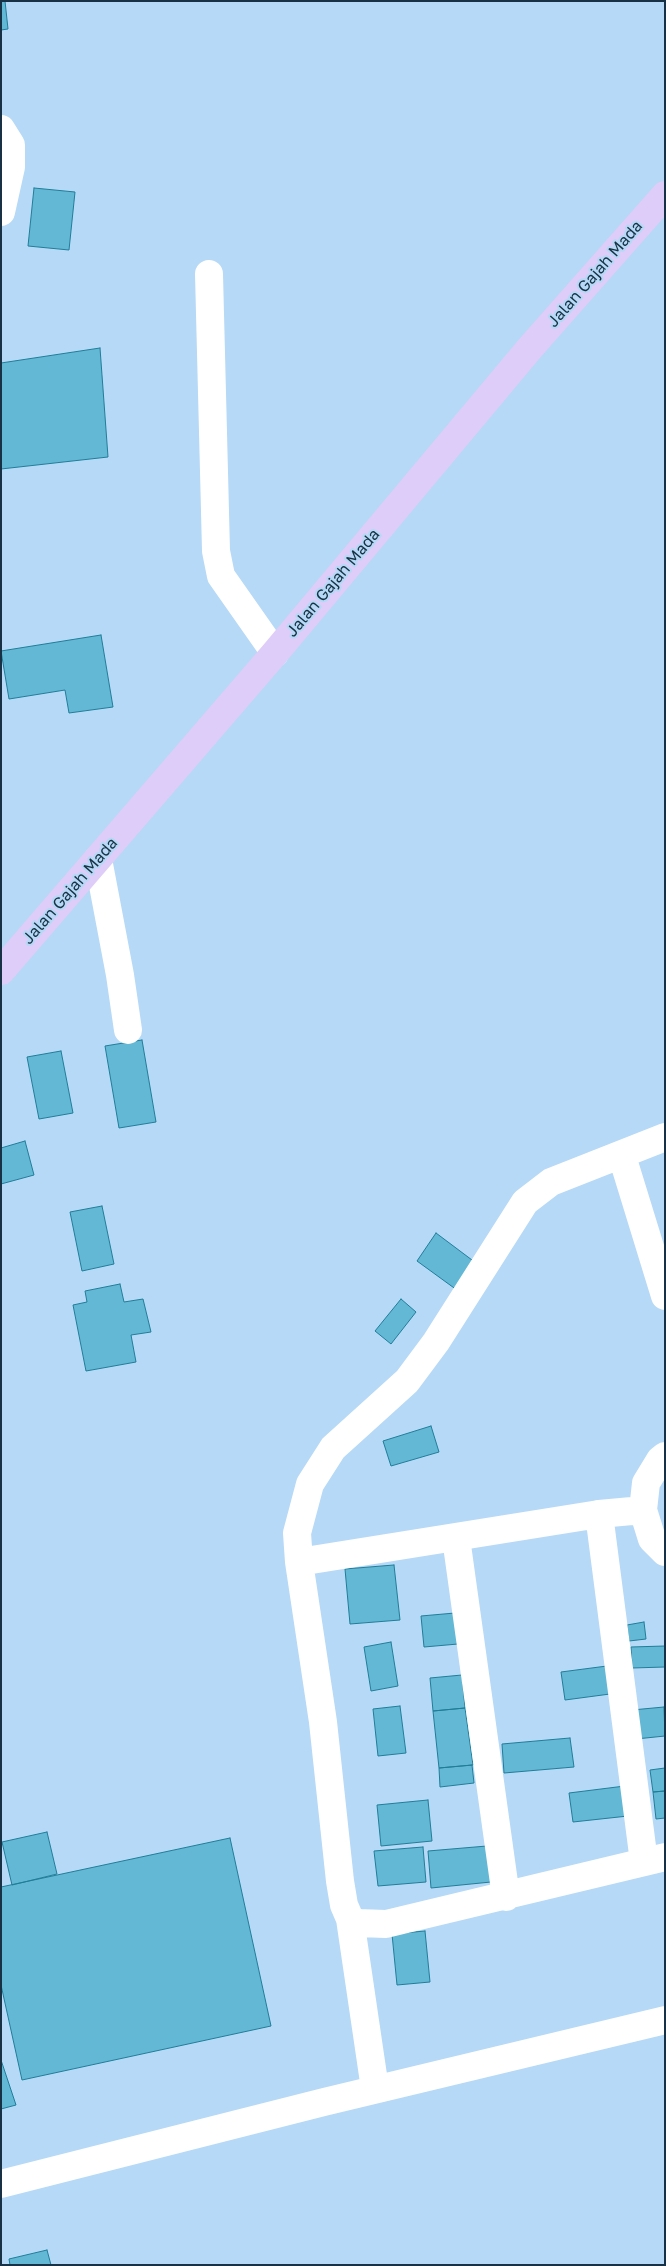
<!DOCTYPE html>
<html>
<head>
<meta charset="utf-8">
<style>
  body { margin:0 }
  #map { position:relative; width:666px; height:2266px; overflow:hidden; background:#b5d9f6; font-family:"Golos Text",sans-serif }
  canvas { display:block }
  .frame { position:absolute; inset:0; border:2px solid #183144; pointer-events:none }
</style>
</head>
<body>
<div id="map">
<canvas width="666" height="2266"></canvas>
<div class="frame"></div>
</div>
<script>
const ctx = document.querySelector('canvas').getContext('2d');
ctx.lineJoin = 'round';
function fill(path, color) {
  ctx.fillStyle = color;
  ctx.fill(path, 'evenodd');
}
function poly(rows) {
  const path = new Path2D();
  for (const r of rows) {
    path.moveTo(r[0], r[1]);
    for (let i = 2; i < r.length; i += 2) path.lineTo(r[i], r[i + 1]);
  }
  return path;
}
function stroke(path, color, width, dash) {
  ctx.strokeStyle = color;
  ctx.lineWidth = width;
  ctx.lineCap = dash ? 'butt' : 'round';
  ctx.setLineDash(dash || []);
  ctx.stroke(path);
}
function drawText(font, color, halo, rows, align = 'center') {
  ctx.font = font + ' "Golos Text",sans-serif';
  ctx.lineWidth = 4;
  ctx.setLineDash([]);
  ctx.textBaseline = 'middle';
  ctx.strokeStyle = halo;
  ctx.fillStyle = color;
  for (const [text, x, y, turn = 0] of rows) {
    ctx.save();
    ctx.translate(x, y);
    ctx.rotate((+turn || 0) * Math.PI / 180);
    ctx.textAlign = isNaN(turn) ? turn : align;
    if (halo) ctx.strokeText(text, 0, 0);
    ctx.fillText(text, 0, 0);
    ctx.restore();
  }
}
const building = poly([
  [1,1,5,1,8,29,1,30,1,1],
  [34,188,75,192,69,250,28,246,34,188],
  [100,348,108,457,1,469,1,363,100,348],
  [101,635,113,707,69,713,65,690,9,699,1,651,101,635],
  [142,1040,156,1122,119,1128,105,1046,142,1040],
  [61,1051,73,1113,39,1119,27,1057,61,1051],
  [25,1141,34,1175,1,1184,1,1148,25,1141],
  [102,1206,114,1264,82,1271,70,1212,102,1206],
  [436,1233,480,1266,461,1293,417,1261,436,1233],
  [120,1284,124,1302,143,1299,151,1332,131,1335,136,1362,86,1371,73,1305,87,1302,85,1291,120,1284],
  [401,1299,416,1312,391,1344,375,1331,401,1299],
  [431,1426,439,1452,391,1466,383,1441,431,1426],
  [394,1565,400,1620,350,1624,345,1569,394,1565],
  [455,1613,458,1644,424,1647,421,1616,455,1613],
  [644,1622,646,1639,629,1641,627,1625,644,1622],
  [391,1642,398,1686,371,1691,364,1647,391,1642],
  [665,1646,665,1667,632,1668,631,1647,665,1646],
  [607,1666,610,1694,565,1700,561,1672,607,1666],
  [462,1675,465,1708,433,1711,430,1678,462,1675],
  [400,1706,406,1753,378,1756,373,1709,400,1706],
  [664,1707,665,1736,636,1739,632,1710,664,1707],
  [465,1708,473,1765,439,1768,433,1711,465,1708],
  [570,1738,574,1767,504,1773,502,1744,570,1738],
  [472,1765,474,1783,440,1787,439,1768,472,1765],
  [665,1768,665,1791,653,1792,650,1770,665,1768],
  [625,1786,628,1816,573,1822,569,1793,625,1786],
  [665,1791,665,1818,656,1819,653,1792,665,1791],
  [428,1800,432,1841,381,1846,377,1805,428,1800],
  [47,1832,57,1874,12,1885,2,1842,47,1832],
  [230,1838,271,2026,22,2080,1,1985,1,1887,230,1838],
  [487,1846,491,1882,431,1888,428,1851,487,1846],
  [423,1847,426,1882,378,1886,374,1851,423,1847],
  [425,1931,430,1982,397,1985,392,1934,425,1931],
  [1,2060,16,2105,1,2109,1,2060],
  [47,2250,51,2265,10,2265,9,2259,47,2250]
]);
const minor = poly([
  [1,129,11,145,11,167,1,212],
  [209,274,216,551,221,576,275,653],
  [98,859,120,975,128,1030],
  [665,1137,551,1182,525,1202,436,1342,407,1381,333,1448,310,1484,297,1533,299,1562,323,1722,340,1881,344,1905,350,1919,358,1923,386,1924,665,1857],
  [622,1156,665,1296],
  [665,1456,660,1460,646,1483,643,1510,652,1539,665,1552],
  [599,1514,644,1862],
  [456,1538,506,1897],
  [299,1562,599,1514,643,1510],
  [350,1919,375,2089],
  [1,2184,324,2102,665,2020]
]);
const major = poly([
  [1,971,275,653,530,348,665,195]
]);
const streetNames = [
  ["Jalan Gajah Mada",595,274,-49],
  ["Jalan Gajah Mada",333,583,-50],
  ["Jalan Gajah Mada",70,891,-49]
];
fill(building, '#63b8d5');
stroke(building, '#207d98', 1);
stroke(minor, '#fff', 28);
stroke(major, '#decdf8', 28);
drawText('16px', '#183144', '#b5d9f6', streetNames);
</script>
</body>
</html>
